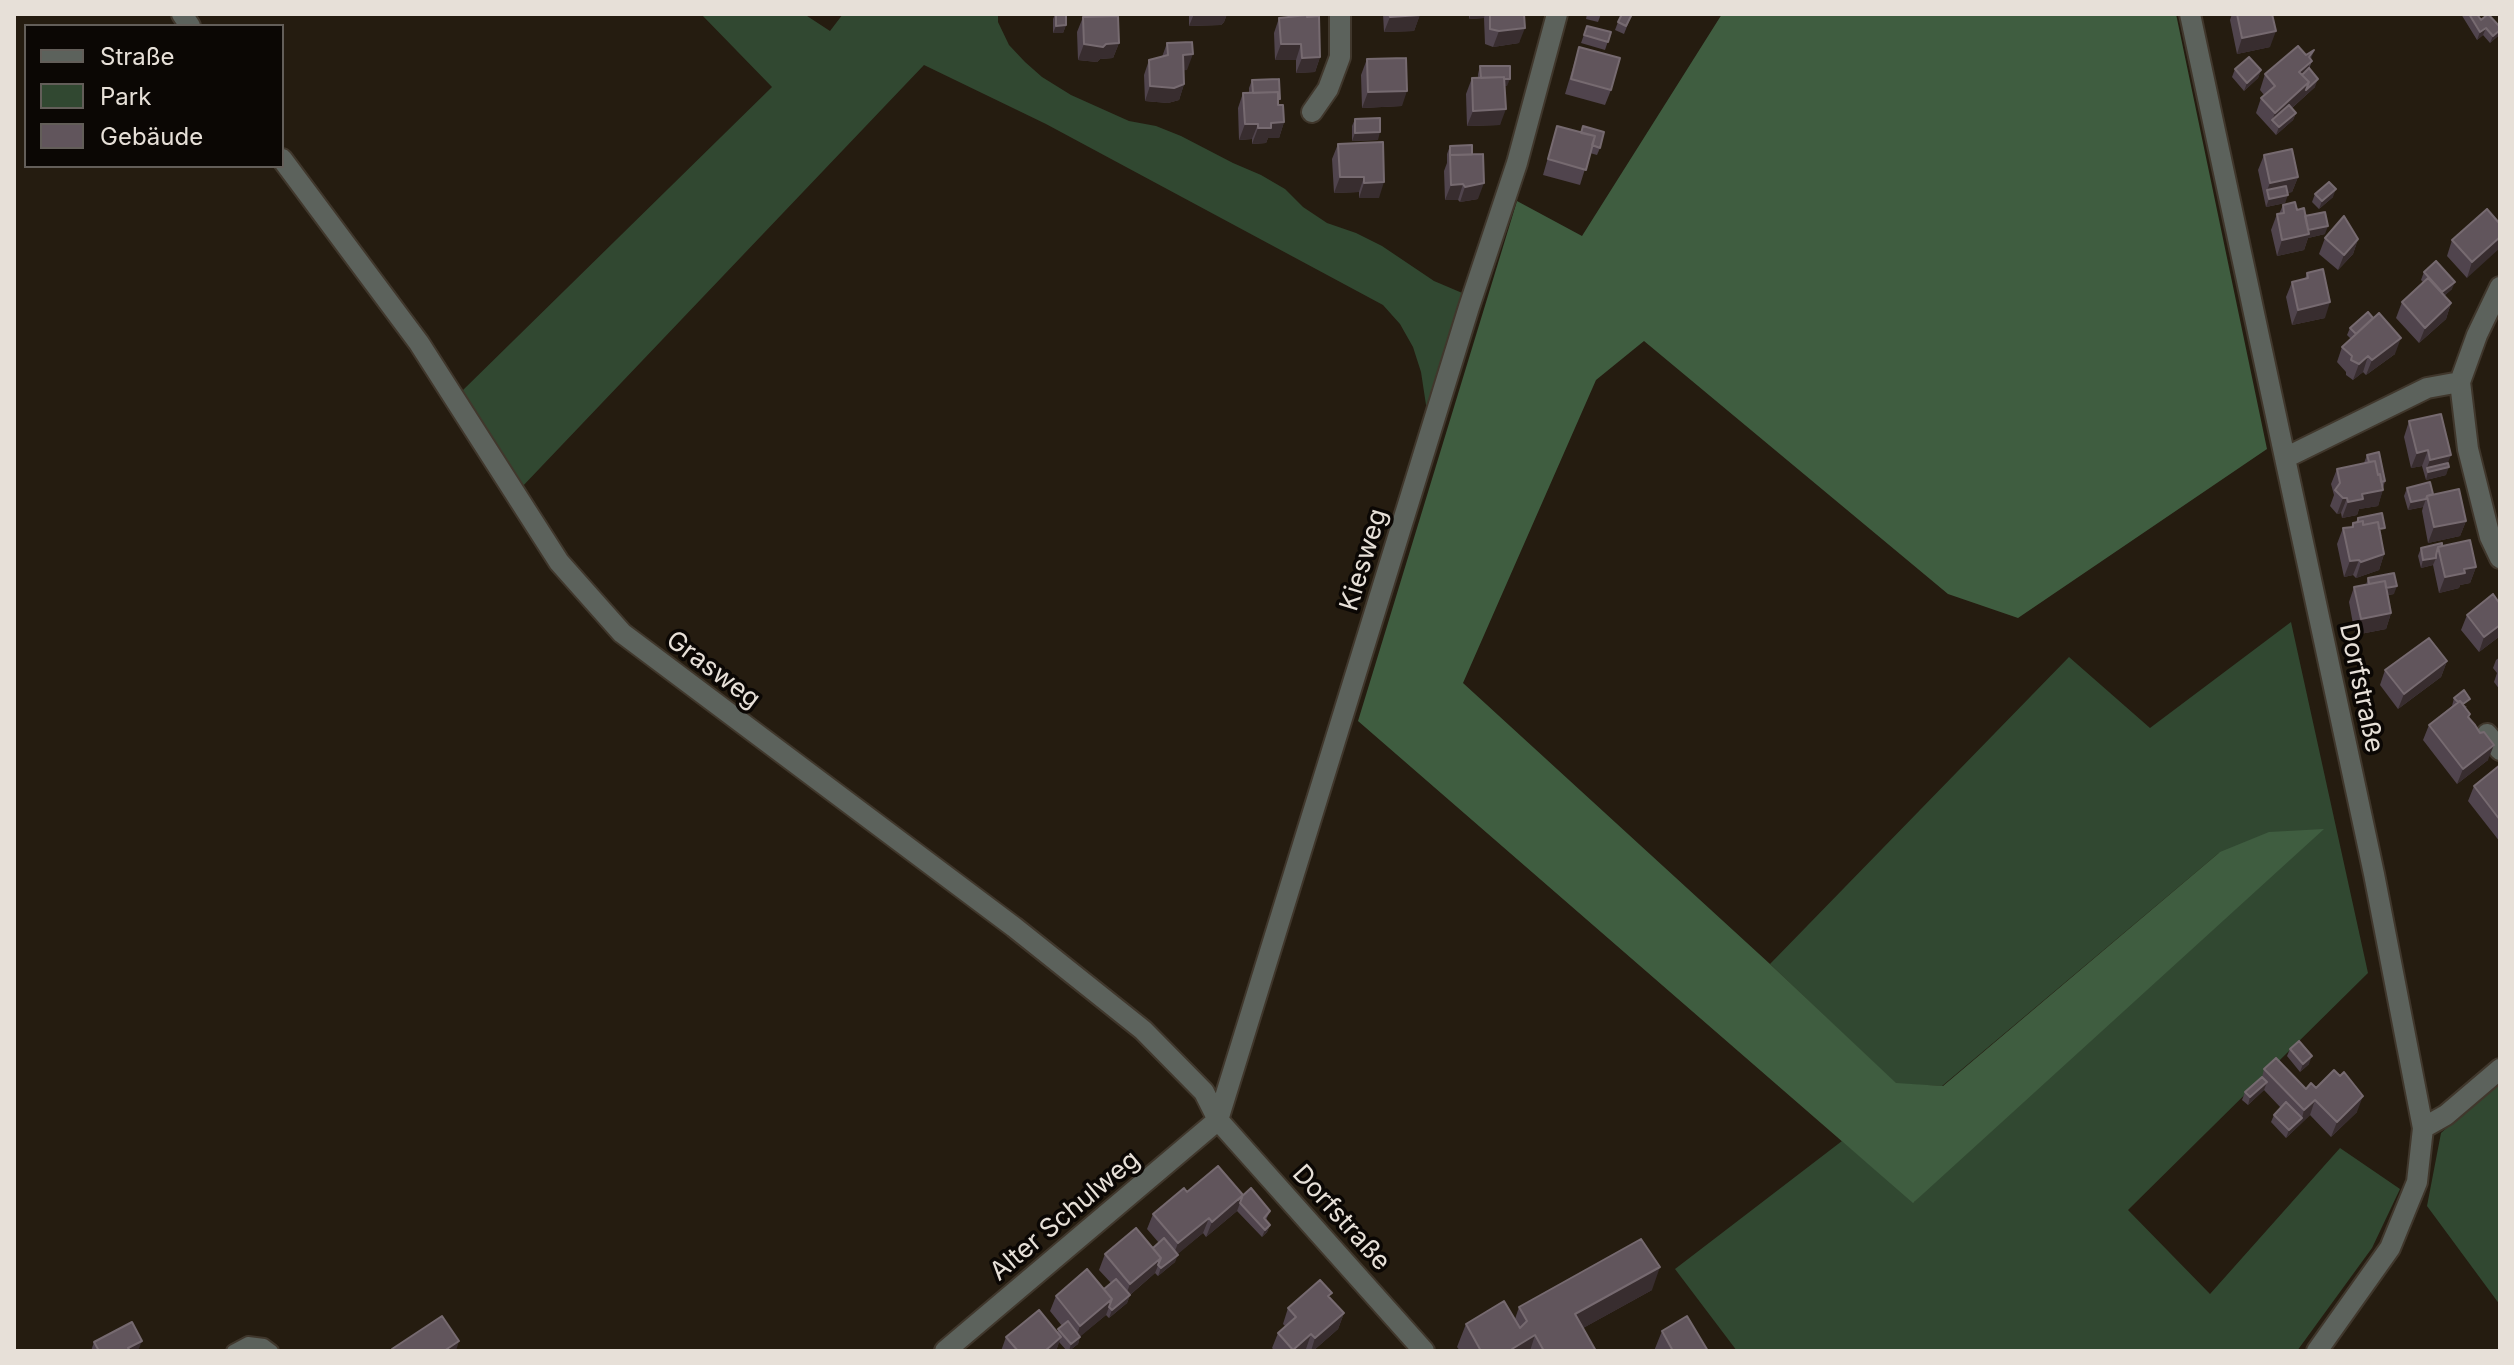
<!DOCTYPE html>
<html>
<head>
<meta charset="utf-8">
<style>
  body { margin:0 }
  #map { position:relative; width:2514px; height:1365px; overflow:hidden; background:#251c10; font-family:Inter,sans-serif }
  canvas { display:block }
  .frame { position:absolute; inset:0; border:16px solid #e7e0d8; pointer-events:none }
  .legend { position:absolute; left:24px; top:24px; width:260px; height:144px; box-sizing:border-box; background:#0b0704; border:2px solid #635e59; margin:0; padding:10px 14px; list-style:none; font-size:24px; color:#e7e0d8 }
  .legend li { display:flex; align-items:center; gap:16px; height:40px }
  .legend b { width:40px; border:2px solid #635e59 }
</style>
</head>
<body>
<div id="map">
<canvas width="2514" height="1365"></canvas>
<div class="frame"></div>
<ul class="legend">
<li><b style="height:10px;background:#5c625c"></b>Straße</li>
<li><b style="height:22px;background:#314831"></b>Park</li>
<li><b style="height:22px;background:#61555c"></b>Gebäude</li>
</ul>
</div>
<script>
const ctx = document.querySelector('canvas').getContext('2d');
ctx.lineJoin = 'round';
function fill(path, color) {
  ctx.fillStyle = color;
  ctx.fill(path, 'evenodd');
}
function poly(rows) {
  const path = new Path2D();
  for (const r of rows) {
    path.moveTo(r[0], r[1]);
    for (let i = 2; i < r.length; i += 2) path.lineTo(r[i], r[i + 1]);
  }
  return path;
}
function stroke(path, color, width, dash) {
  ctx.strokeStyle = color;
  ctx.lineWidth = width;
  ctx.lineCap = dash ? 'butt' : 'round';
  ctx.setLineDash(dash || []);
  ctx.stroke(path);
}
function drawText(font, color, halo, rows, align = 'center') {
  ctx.font = font + ' Inter,sans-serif';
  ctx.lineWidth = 7;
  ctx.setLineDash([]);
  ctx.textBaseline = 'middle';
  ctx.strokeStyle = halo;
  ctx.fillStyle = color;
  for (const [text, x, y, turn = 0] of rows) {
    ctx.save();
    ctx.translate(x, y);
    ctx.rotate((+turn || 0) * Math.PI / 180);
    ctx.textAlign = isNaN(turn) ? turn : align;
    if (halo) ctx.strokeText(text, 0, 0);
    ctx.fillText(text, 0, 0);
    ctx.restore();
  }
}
const green = poly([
  [701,14,804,14,830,31,843,14,998,14,998,22,1009,45,1025,62,1042,77,1071,95,1129,121,1156,126,1181,136,1233,163,1261,175,1285,189,1303,207,1327,223,1356,233,1382,246,1434,281,1467,295,1428,418,1421,372,1413,347,1400,324,1383,305,1046,124,924,65,520,489,462,391,772,87],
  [2291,622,2368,973,2128,1210,2210,1294,2340,1148,2400,1189,2372,1248,2297,1351,1737,1351,1675,1269,1842,1141,1914,1202,2220,852,1942,1086,1896,1084,1770,964,2069,657,2150,728],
  [2500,1080,2500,1305,2427,1206,2441,1133]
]);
const forest = poly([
  [1722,14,2176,14,2267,449,2018,618,1948,594,1644,341,1596,380,1463,683,1770,964,1896,1083,1943,1086,2220,852,2269,832,2324,829,1913,1203,1358,721,1517,201,1582,236]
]);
const lane = poly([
  [233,1351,248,1343,264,1345,272,1351]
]);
const street = poly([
  [182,14,190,26],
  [2190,14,2374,874,2423,1128,2417,1182,2390,1248,2317,1351],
  [1312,112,1328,89,1340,57,1340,14],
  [282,159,419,343,559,562,622,633,1014,927,1143,1030,1204,1092,1218,1120,1424,1351],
  [2500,287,2477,335,2460,382,2468,449,2490,537,2500,558],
  [2285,458,2427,388,2460,382],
  [2487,734,2500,750],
  [1218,1120,1469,307,1517,163,1557,14],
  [2423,1128,2446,1115,2500,1069],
  [945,1351,1218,1120]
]);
const wall = poly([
  [1055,14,1066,14,1066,25,1063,33,1053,33,1053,19],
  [1189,14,1227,14,1224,22,1221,25,1189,26],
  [1383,14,1420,14,1414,31,1384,32],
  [1469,14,1524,14,1519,43,1493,47,1485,44,1484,18,1469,19],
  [1587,14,1601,14,1598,22,1586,19],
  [1632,14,1624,34,1615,30,1618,22],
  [2232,14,2272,14,2270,47,2237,54,2230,20],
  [2461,14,2477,14,2481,20,2498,36,2490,43,2483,35,2477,40],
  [1083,17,1119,43,1113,58,1100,59,1097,62,1078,60,1077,32],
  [1307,17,1320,57,1315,72,1296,73,1296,60,1275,60,1274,33,1279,18],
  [1587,26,1611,32,1605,50,1581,43],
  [1167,43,1187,70,1184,70,1184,84,1179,100,1168,103,1145,101,1144,75,1149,60,1162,57],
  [1579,47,1611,90,1605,105,1565,94],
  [1367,59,1402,106,1362,108,1361,75],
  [2311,60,2312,61,2309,69,2315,87,2292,108,2296,113,2293,120,2276,135,2256,113,2261,98,2264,95,2260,90,2265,74],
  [1480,66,1507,86,1505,86,1500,125,1467,126,1466,94,1472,78,1478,78,1478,74],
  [2235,69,2261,70,2258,78,2244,91,2232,77],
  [1252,80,1278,102,1284,122,1279,138,1268,138,1266,143,1252,144,1252,139,1239,140,1238,108,1243,93,1249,93,1249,88],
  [1355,119,1378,140,1352,141,1352,126],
  [1557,126,1600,148,1597,155,1590,153,1580,185,1543,175],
  [1338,144,1379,198,1359,198,1359,192,1334,193,1332,159],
  [1450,146,1472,155,1478,199,1460,202,1458,200,1445,200,1444,171,1447,163,1447,154],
  [2264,155,2298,177,2292,192,2287,193,2285,203,2266,207,2258,170],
  [2315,194,2333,197,2319,209,2312,202],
  [2283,205,2297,210,2325,234,2308,238,2304,250,2277,256,2271,230,2277,214,2279,214],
  [2500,224,2467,278,2447,256,2452,240],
  [2325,238,2358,239,2353,254,2338,270,2319,254],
  [2424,272,2452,289,2444,296,2451,303,2446,319,2419,343,2396,318,2402,302,2423,282,2421,280],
  [2307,273,2325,318,2292,325,2286,297,2292,282,2305,279],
  [2350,328,2395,354,2366,375,2363,372,2353,380,2346,375,2346,372,2337,362,2342,347,2351,339,2347,335],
  [2409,421,2448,463,2446,475,2426,480,2422,466,2411,468,2404,437],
  [2367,455,2385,481,2378,506,2359,509,2357,515,2342,518,2341,513,2337,514,2330,506,2334,495,2331,484,2337,469,2364,463],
  [2407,488,2433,494,2466,521,2460,536,2428,543,2422,511,2423,507,2408,510,2404,496],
  [2358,518,2382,536,2381,536,2384,554,2379,570,2356,578,2353,575,2344,577,2337,544,2343,528,2351,527,2353,523,2356,522],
  [2442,546,2476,567,2470,583,2460,585,2459,588,2439,593,2433,565,2421,568,2418,556,2421,548],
  [2368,578,2394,594,2388,595,2391,613,2386,629,2355,635,2349,602,2354,587,2366,585],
  [2500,604,2500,636,2479,652,2461,630,2467,615],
  [2500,657,2500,690,2494,682,2497,673,2493,668,2496,660],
  [2447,661,2441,677,2398,709,2380,685,2385,670],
  [2454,698,2467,707,2465,708,2468,717,2488,760,2457,784,2423,740,2429,725,2452,706],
  [2500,765,2500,842,2468,801,2474,786],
  [2290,1049,2309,1064,2300,1072,2287,1056],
  [2264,1069,2306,1089,2316,1088,2357,1112,2331,1137,2310,1115,2286,1138,2271,1122,2274,1115,2281,1108,2264,1090,2248,1105,2242,1100,2245,1092,2262,1077],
  [1187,1192,1243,1195,1270,1211,1266,1220,1270,1225,1267,1232,1262,1237,1237,1211,1206,1237,1203,1233,1177,1254,1175,1262,1158,1276,1155,1273,1130,1295,1127,1303,1109,1318,1106,1315,1080,1336,1078,1344,1069,1351,1067,1351,1059,1342,1056,1351,1001,1351,1006,1337,1057,1332,1062,1326,1050,1311,1056,1296,1104,1289,1111,1283,1099,1270,1105,1254,1153,1248,1159,1243,1147,1229,1153,1214],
  [1652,1290,1583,1328,1596,1351,1460,1351,1457,1347,1466,1324,1515,1319,1519,1307],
  [1330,1298,1344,1313,1338,1329,1313,1351,1307,1351,1306,1349,1304,1351,1275,1351,1272,1348,1278,1333,1285,1326,1283,1324,1288,1308],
  [1662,1331,1708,1351,1654,1351],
  [94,1342,138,1351,91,1351]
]);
const shadedWall = poly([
  [1194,14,1227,14,1224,22,1221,25,1189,26],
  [1471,14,1485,14,1484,18,1469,19],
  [1420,15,1414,31,1384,32,1390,17],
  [1066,25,1063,33,1053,33,1056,26],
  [1525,28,1519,43,1493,47,1499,31],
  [2486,28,2483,35,2477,40,2480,32],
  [2500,30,2498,36,2490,43,2493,36],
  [2276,31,2270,47,2237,54,2242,38],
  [1119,43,1113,58,1100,59,1097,62,1078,60,1084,44],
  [1281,44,1301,44,1296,60,1275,60],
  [2314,50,2306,76,2299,82,2299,72],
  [1193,54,1187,70,1177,71,1183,55],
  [1320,57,1315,72,1296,73,1302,58],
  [2261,70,2258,78,2244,91,2247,83],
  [1481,79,1510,79,1507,86,1478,87],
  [2318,79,2315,87,2275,123,2272,120,2269,128,2275,113,2309,82],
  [1184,84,1179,100,1168,103,1145,101,1150,86],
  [1407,91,1402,106,1362,108,1368,92],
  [1506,109,1500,125,1467,126,1473,111],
  [2296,113,2293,120,2276,135,2279,127],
  [1284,122,1279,138,1268,138,1266,143,1252,144,1258,128,1271,123],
  [1245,124,1258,124,1252,139,1239,140],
  [1380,132,1378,140,1352,141,1355,133],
  [1340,177,1364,177,1359,192,1334,193],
  [2298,177,2292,192,2268,197,2267,190,2264,198,2270,183],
  [1384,182,1379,198,1359,198,1364,183],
  [1484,183,1478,199,1460,202,1465,187],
  [1463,184,1458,200,1445,200,1451,185],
  [2336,189,2333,197,2319,209,2322,201],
  [2288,195,2285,203,2266,207,2269,199],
  [2328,226,2325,234,2308,238,2304,250,2277,256,2282,240,2304,231],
  [2500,237,2500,248,2467,278,2472,262],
  [2358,239,2353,254,2338,270,2344,255],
  [2455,282,2452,289,2439,300,2442,292],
  [2330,302,2325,318,2292,325,2298,310],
  [2451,303,2446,319,2419,343,2425,328],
  [2401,338,2395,354,2366,375,2372,360],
  [2368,356,2363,372,2353,380,2359,364],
  [2428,450,2422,466,2411,468,2417,453],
  [2451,455,2446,468,2449,467,2446,475,2426,480,2428,472,2427,468,2424,475,2430,460],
  [2383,490,2378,506,2359,509,2357,515,2342,518,2348,502,2362,494],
  [2343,498,2347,498,2341,513,2337,514],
  [2426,499,2423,507,2408,510,2411,502],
  [2466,521,2460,536,2428,543,2434,527],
  [2384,554,2379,570,2356,578,2361,562],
  [2436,558,2433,565,2421,568,2423,560],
  [2359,560,2353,575,2344,577,2350,561],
  [2476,567,2470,583,2460,585,2459,588,2439,593,2445,577,2464,569],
  [2397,586,2394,594,2368,598,2371,591],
  [2391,613,2386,629,2355,635,2361,619],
  [2500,625,2500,636,2479,652,2484,637],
  [2447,661,2441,677,2398,709,2404,694],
  [2494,745,2488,760,2457,784,2463,769],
  [2312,1056,2309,1064,2300,1072,2303,1064],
  [2267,1082,2264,1090,2248,1105,2250,1097],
  [2363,1096,2357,1112,2331,1137,2337,1122],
  [2315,1100,2310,1115,2286,1138,2289,1130,2302,1118,2304,1110],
  [1243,1195,1237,1211,1206,1237,1212,1222],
  [1209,1218,1203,1233,1172,1259,1178,1243],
  [1270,1225,1267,1232,1262,1237,1265,1230],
  [1178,1255,1175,1262,1158,1276,1161,1268],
  [1161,1258,1155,1273,1124,1300,1130,1284],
  [1660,1267,1652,1290,1567,1337,1575,1314],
  [1130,1295,1127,1303,1109,1318,1112,1310],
  [1112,1299,1106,1315,1075,1341,1080,1326],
  [1344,1313,1338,1329,1313,1351,1311,1351,1315,1338],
  [1311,1334,1306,1349,1304,1351,1293,1351],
  [1535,1335,1530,1351,1511,1351,1512,1349],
  [1061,1337,1056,1351,1045,1351],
  [1080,1337,1078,1344,1069,1351,1071,1344],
  [142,1341,138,1351,127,1351,128,1348],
  [459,1341,456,1351,444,1351]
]);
const building = poly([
  [1056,14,1066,14,1066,25,1056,26,1056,14],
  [1389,14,1420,14,1420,15,1390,17,1389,14],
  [1490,14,1524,14,1525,28,1499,31,1490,29,1490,14],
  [1622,14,1632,14,1626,26,1618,22,1622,14],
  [2237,14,2272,14,2276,31,2242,38,2237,14],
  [2469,14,2477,14,2481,20,2488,14,2500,27,2500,30,2493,36,2486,28,2480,32,2469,14],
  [1307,15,1307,17,1319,16,1320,57,1302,58,1301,44,1281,44,1279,18,1307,15],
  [1118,16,1119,43,1106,44,1103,47,1084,44,1083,17,1118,16],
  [1587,26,1611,32,1608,42,1584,35,1587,26],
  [1192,42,1193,54,1183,55,1184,84,1174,88,1150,86,1149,60,1168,55,1167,43,1192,42],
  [2298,46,2306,55,2314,50,2309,57,2312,61,2299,72,2309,82,2275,113,2261,98,2275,86,2265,74,2298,46],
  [1579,47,1620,58,1611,90,1571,79,1579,47],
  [2249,57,2261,70,2247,83,2235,69,2249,57],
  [1406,58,1407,91,1368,92,1367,59,1406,58],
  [1480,66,1510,66,1510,79,1504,79,1504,77,1481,78,1480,66],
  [2309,68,2318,79,2306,90,2309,82,2302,75,2309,68],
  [1504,77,1506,109,1473,111,1472,78,1504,77],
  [1279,79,1280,99,1278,99,1278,92,1253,93,1252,80,1279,79],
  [1278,92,1278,105,1283,105,1284,122,1271,123,1271,128,1258,128,1258,124,1245,124,1243,93,1278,92],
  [2289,105,2296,113,2279,127,2272,120,2289,105],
  [1380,118,1380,132,1355,133,1355,119,1380,118],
  [1557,126,1595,136,1586,170,1548,159,1557,126],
  [1583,126,1604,132,1600,148,1592,145,1595,136,1581,133,1583,126],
  [1383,142,1384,182,1364,183,1364,177,1340,177,1338,144,1383,142],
  [1472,145,1472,155,1450,155,1450,146,1472,145],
  [2292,149,2298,177,2270,183,2264,155,2292,149],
  [1483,154,1484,183,1465,187,1463,184,1451,185,1450,155,1483,154],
  [2329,182,2336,189,2322,201,2315,194,2329,182],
  [2286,186,2288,195,2269,199,2267,190,2286,186],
  [2295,202,2297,210,2304,208,2309,234,2282,240,2277,214,2284,213,2283,205,2295,202],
  [2487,209,2500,224,2500,237,2472,262,2452,240,2487,209],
  [2325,212,2328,226,2308,230,2305,216,2325,212],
  [2344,216,2358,239,2344,255,2325,238,2344,216],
  [2436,261,2455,282,2442,292,2424,272,2436,261],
  [2323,269,2330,302,2298,310,2292,282,2308,278,2307,273,2323,269],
  [2428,278,2451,303,2425,328,2402,302,2428,278],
  [2368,312,2373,318,2356,334,2350,328,2368,312],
  [2379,313,2401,338,2372,360,2368,356,2359,364,2351,360,2352,356,2342,347,2379,313],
  [2441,414,2451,455,2430,460,2428,450,2417,453,2409,421,2441,414],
  [2379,452,2385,481,2381,482,2380,474,2378,475,2375,461,2369,462,2367,455,2379,452],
  [2375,461,2378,475,2380,474,2383,490,2362,494,2363,499,2348,502,2347,498,2343,498,2335,490,2340,483,2337,469,2375,461],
  [2448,463,2449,467,2428,472,2427,468,2448,463],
  [2430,482,2433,494,2427,496,2426,499,2411,502,2407,488,2430,482],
  [2459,489,2466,521,2434,527,2427,496,2459,489],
  [2382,513,2385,528,2379,529,2378,522,2363,525,2363,521,2358,522,2358,518,2382,513],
  [2363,521,2363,525,2378,522,2384,554,2361,562,2359,560,2350,561,2343,528,2353,527,2353,523,2363,521],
  [2470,540,2476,567,2464,569,2465,573,2445,577,2438,547,2470,540],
  [2442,543,2442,546,2438,547,2436,555,2436,558,2423,560,2421,548,2442,543],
  [2394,573,2397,586,2386,588,2385,581,2369,584,2368,578,2394,573],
  [2385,581,2391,613,2361,619,2354,587,2385,581],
  [2493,594,2500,604,2500,625,2484,637,2467,615,2493,594],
  [2429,638,2447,661,2404,694,2385,670,2429,638],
  [2464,690,2470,699,2463,704,2460,701,2458,702,2454,698,2464,690],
  [2460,701,2470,714,2468,717,2475,725,2480,733,2484,732,2494,745,2463,769,2429,725,2460,701],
  [2500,765,2500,820,2474,786,2500,765],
  [2299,1041,2312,1056,2303,1064,2290,1049,2299,1041],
  [2276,1058,2306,1089,2311,1083,2316,1088,2334,1070,2340,1076,2344,1072,2363,1096,2337,1122,2315,1100,2304,1110,2264,1069,2276,1058],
  [2262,1077,2267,1082,2250,1097,2245,1092,2262,1077],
  [2286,1102,2302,1118,2289,1130,2274,1115,2286,1102],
  [1218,1166,1243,1195,1212,1222,1209,1218,1178,1243,1153,1214,1184,1188,1187,1192,1218,1166],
  [1251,1188,1270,1211,1264,1218,1270,1225,1265,1230,1240,1203,1243,1195,1238,1200,1251,1188],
  [1136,1228,1161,1258,1130,1284,1105,1254,1136,1228],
  [1164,1238,1178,1255,1161,1268,1158,1265,1161,1258,1153,1248,1164,1238],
  [1641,1239,1660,1267,1575,1314,1596,1351,1544,1351,1535,1335,1512,1349,1513,1351,1481,1351,1466,1324,1504,1301,1520,1328,1527,1321,1519,1307,1641,1239],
  [1087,1269,1112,1299,1080,1326,1056,1296,1087,1269],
  [1116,1279,1130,1295,1112,1310,1109,1307,1112,1299,1104,1289,1116,1279],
  [1320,1280,1332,1293,1328,1296,1344,1313,1315,1338,1311,1334,1293,1350,1278,1333,1296,1317,1288,1308,1320,1280],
  [1039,1310,1061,1337,1045,1351,1018,1351,1006,1337,1039,1310],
  [442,1316,459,1341,444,1351,394,1351,392,1349,442,1316],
  [1687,1316,1708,1351,1673,1351,1662,1331,1687,1316],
  [1068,1321,1080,1337,1071,1344,1058,1329,1068,1321],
  [132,1322,142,1341,128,1348,130,1351,99,1351,94,1342,132,1322]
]);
const streetNames = [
  ["Kiesweg",1364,560,-73],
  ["Grasweg",713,670,37],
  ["Dorfstraße",2361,688,78],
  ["Alter Schulweg",1065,1216,-40],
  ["Dorfstraße",1341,1218,48]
];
fill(green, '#314831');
fill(forest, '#3f5d40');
stroke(lane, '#40372c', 16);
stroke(street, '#40372c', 24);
stroke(lane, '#5c625c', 12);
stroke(street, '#5c625c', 20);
fill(wall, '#50444d');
fill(shadedWall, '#382d2f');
fill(building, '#61555c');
stroke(building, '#766a70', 2);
drawText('26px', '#e7e0d8', '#0b0704', streetNames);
</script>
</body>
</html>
